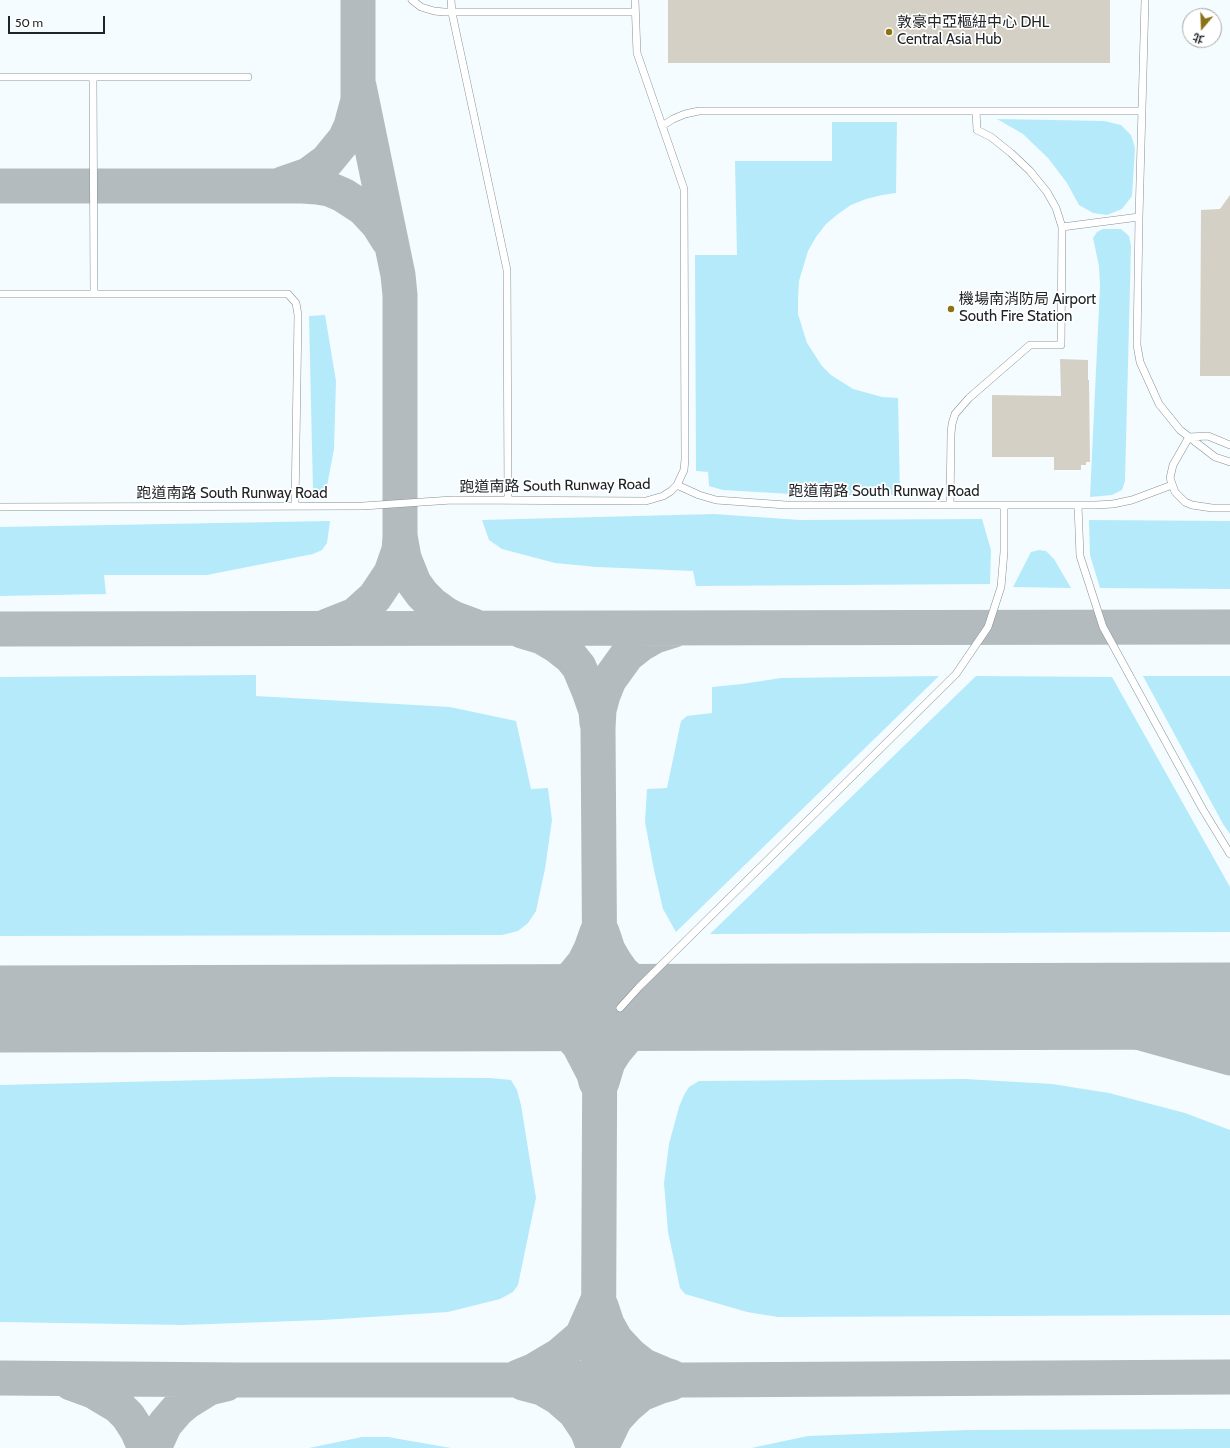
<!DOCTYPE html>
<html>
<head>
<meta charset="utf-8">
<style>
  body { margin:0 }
  #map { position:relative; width:1230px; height:1448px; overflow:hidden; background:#f4fcff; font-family:Cabin,"Noto Sans TC",sans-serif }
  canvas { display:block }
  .north { position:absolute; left:1182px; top:8px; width:40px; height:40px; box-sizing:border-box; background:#fff; border:1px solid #a6a7a8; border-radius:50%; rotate:199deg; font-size:11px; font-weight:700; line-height:16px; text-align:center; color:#202426 }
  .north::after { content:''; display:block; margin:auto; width:14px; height:18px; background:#8d7215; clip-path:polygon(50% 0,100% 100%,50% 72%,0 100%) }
  .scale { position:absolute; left:8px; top:16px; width:97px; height:18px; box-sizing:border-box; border:2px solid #202426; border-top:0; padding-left:5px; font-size:12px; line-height:14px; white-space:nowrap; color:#202426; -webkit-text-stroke:3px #fff; paint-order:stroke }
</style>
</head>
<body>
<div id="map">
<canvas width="1230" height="1448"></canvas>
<div class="north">北</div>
<div class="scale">50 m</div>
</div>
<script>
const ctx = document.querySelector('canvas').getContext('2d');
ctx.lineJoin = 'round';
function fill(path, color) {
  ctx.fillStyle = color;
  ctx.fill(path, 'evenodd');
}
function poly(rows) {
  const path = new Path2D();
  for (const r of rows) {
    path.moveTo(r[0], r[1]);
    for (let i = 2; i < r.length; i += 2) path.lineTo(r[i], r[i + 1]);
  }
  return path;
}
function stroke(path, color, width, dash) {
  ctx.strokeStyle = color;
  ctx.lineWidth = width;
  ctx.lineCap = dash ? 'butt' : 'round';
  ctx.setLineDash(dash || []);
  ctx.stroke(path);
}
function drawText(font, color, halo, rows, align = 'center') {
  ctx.font = font + ' Cabin,"Noto Sans TC",sans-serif';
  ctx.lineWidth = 3.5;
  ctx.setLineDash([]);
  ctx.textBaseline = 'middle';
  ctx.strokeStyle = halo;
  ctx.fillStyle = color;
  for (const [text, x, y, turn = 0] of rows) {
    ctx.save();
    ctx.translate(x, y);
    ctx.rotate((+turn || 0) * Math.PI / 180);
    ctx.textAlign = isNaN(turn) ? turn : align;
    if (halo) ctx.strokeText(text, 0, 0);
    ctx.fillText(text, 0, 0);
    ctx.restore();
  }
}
const green = poly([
  [997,119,1104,121,1121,125,1131,135,1135,148,1132,196,1122,209,1107,215,1093,213,1079,205,1067,183,1048,158,1023,134],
  [832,122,897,122,896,193,882,195,866,199,851,205,838,214,826,224,816,237,808,251,799,281,798,298,798,314,807,343,822,366,831,375,853,389,882,397,898,398,900,495,809,495,723,490,709,486,708,472,696,471,695,255,737,255,735,161,832,161],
  [1103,229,1121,229,1129,236,1131,246,1125,481,1122,490,1112,495,1090,497,1100,286,1099,266,1093,238,1097,232],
  [325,315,336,381,334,449,326,491,313,491,309,316],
  [714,514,800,520,982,519,991,550,990,584,696,586,693,571,597,567,555,563,502,549,489,540,482,520],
  [1089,520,1230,521,1230,589,1100,588,1090,555],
  [330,521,327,543,322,550,313,554,207,575,104,575,106,594,0,596,0,527],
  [1039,550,1046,551,1054,559,1071,588,1013,587,1031,552],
  [256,675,256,696,450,707,516,721,531,789,548,788,552,820,545,869,536,911,528,923,518,931,502,935,0,936,0,677],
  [939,676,676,932,663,909,654,870,645,822,647,789,667,788,681,721,687,716,712,713,712,687,742,684,781,678],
  [976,676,1112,677,1230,887,1230,932,710,934],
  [1143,676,1230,676,1230,834,1223,824],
  [332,1077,490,1078,511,1080,517,1090,521,1105,536,1198,518,1285,513,1292,500,1299,448,1312,323,1320,183,1325,0,1322,0,1085],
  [965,1079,1052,1084,1109,1093,1185,1113,1230,1130,1230,1315,778,1317,747,1312,685,1294,680,1288,668,1232,664,1183,669,1144,679,1107,684,1095,689,1087,699,1081],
  [967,1430,1230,1429,1230,1448,751,1448,808,1436],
  [362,1437,388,1437,451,1448,309,1448]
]);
const taxiway = poly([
  [359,86,398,275,400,295,400,536,404,558,414,583,422,594,433,605,444,613,455,619,474,626],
  [282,184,308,175,327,161,345,139,351,126,358,100,358,0],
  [0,186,302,186,317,187,329,189,343,195,363,208,378,224,388,240],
  [327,626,355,615,375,597,391,573,399,550,400,537],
  [0,629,1230,627],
  [522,631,542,637,557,646,571,657,579,667,589,691,596,711,597,723],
  [602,932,608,950,615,962,622,972,639,987,657,997,671,1002,701,1008],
  [504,1007,538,998,552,992,567,982,575,974,584,963,591,949,597,932],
  [998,1007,1062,1016,1126,1029,1230,1058],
  [499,1008,522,1009,552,1021,566,1030,579,1045,594,1074,596,1082],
  [602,1082,608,1062,615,1051,625,1039,638,1027,653,1018,674,1011,695,1008],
  [601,1306,607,1324,616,1340,630,1355,644,1366,663,1374,672,1377],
  [518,1377,533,1371,560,1355,582,1336,597,1302],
  [0,1378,240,1380,510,1380,598,1378,685,1380,1230,1377],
  [71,1383,93,1391,118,1406,128,1416,137,1430,145,1448],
  [523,1383,542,1388,559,1398,575,1412,587,1430,594,1448],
  [154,1448,165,1424,177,1410,188,1401,209,1388,226,1384],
  [598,1448,600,1008,598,728,599,710,603,695,609,680,627,655,641,644,655,636,674,630],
  [601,1448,615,1419,627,1406,641,1394,661,1386,672,1383]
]);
const runway = poly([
  [0,1009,1230,1006]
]);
const building = poly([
  [668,0,1110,0,1110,63,668,63],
  [1230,195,1230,376,1200,376,1201,210,1220,209],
  [1060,359,1088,360,1088,380,1089,380,1090,462,1086,462,1086,465,1081,465,1081,470,1054,470,1054,457,992,457,992,395,1061,396]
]);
const service = poly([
  [412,0,421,7,434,11,444,12,635,12],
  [451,0,452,13,507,270,508,500],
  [635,0,637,53,684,189,685,459,684,470,677,485],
  [1145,0,1139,217,1137,345,1140,362,1159,404,1180,430,1215,457,1230,462],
  [0,77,248,77],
  [93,77,94,294],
  [662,126,673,119,685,114,699,111,1141,111],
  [1062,227,1139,217],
  [0,294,288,294,296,303,298,315,295,506],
  [1189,437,1173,465,1170,478,1175,492,1185,502,1192,505,1212,508,1230,508],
  [1189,437,1208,436,1230,445],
  [950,505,951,434,952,424,955,414,969,398,1030,345,1061,345,1062,227,1056,208,1047,192,1030,171,1011,153,991,137,977,130,976,111],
  [1078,505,1080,556,1103,627,1202,808,1230,854],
  [0,507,363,506,452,500,646,501,663,496,671,491,677,485,699,495,716,500,786,505,1096,505,1113,504,1132,500,1172,485],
  [620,1008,639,987,956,674,988,627,1001,587,1004,552,1004,505]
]);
const markers = [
  [889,32,4,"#8d7215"],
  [951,309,4,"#8d7215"]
];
const poiNames = [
  ["敦豪中亞樞紐中心 DHL",897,23],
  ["Central Asia Hub",897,40],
  ["機場南消防局 Airport",959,300],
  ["South Fire Station",959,317]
];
const streetNames = [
  ["跑道南路 South Runway Road",555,486,-1],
  ["跑道南路 South Runway Road",884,492],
  ["跑道南路 South Runway Road",232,494]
];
fill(green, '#b5eafb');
stroke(taxiway, '#b4bbbe', 35);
stroke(runway, '#b4bbbe', 87);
fill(building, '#d4d0c5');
stroke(service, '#869296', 8);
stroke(service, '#fff', 7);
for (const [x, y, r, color] of markers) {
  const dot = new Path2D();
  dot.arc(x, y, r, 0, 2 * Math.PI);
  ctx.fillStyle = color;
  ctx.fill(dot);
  stroke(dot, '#fff', 1.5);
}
drawText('15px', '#202426', '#fff', poiNames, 'left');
drawText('15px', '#202426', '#fff', streetNames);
</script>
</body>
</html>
